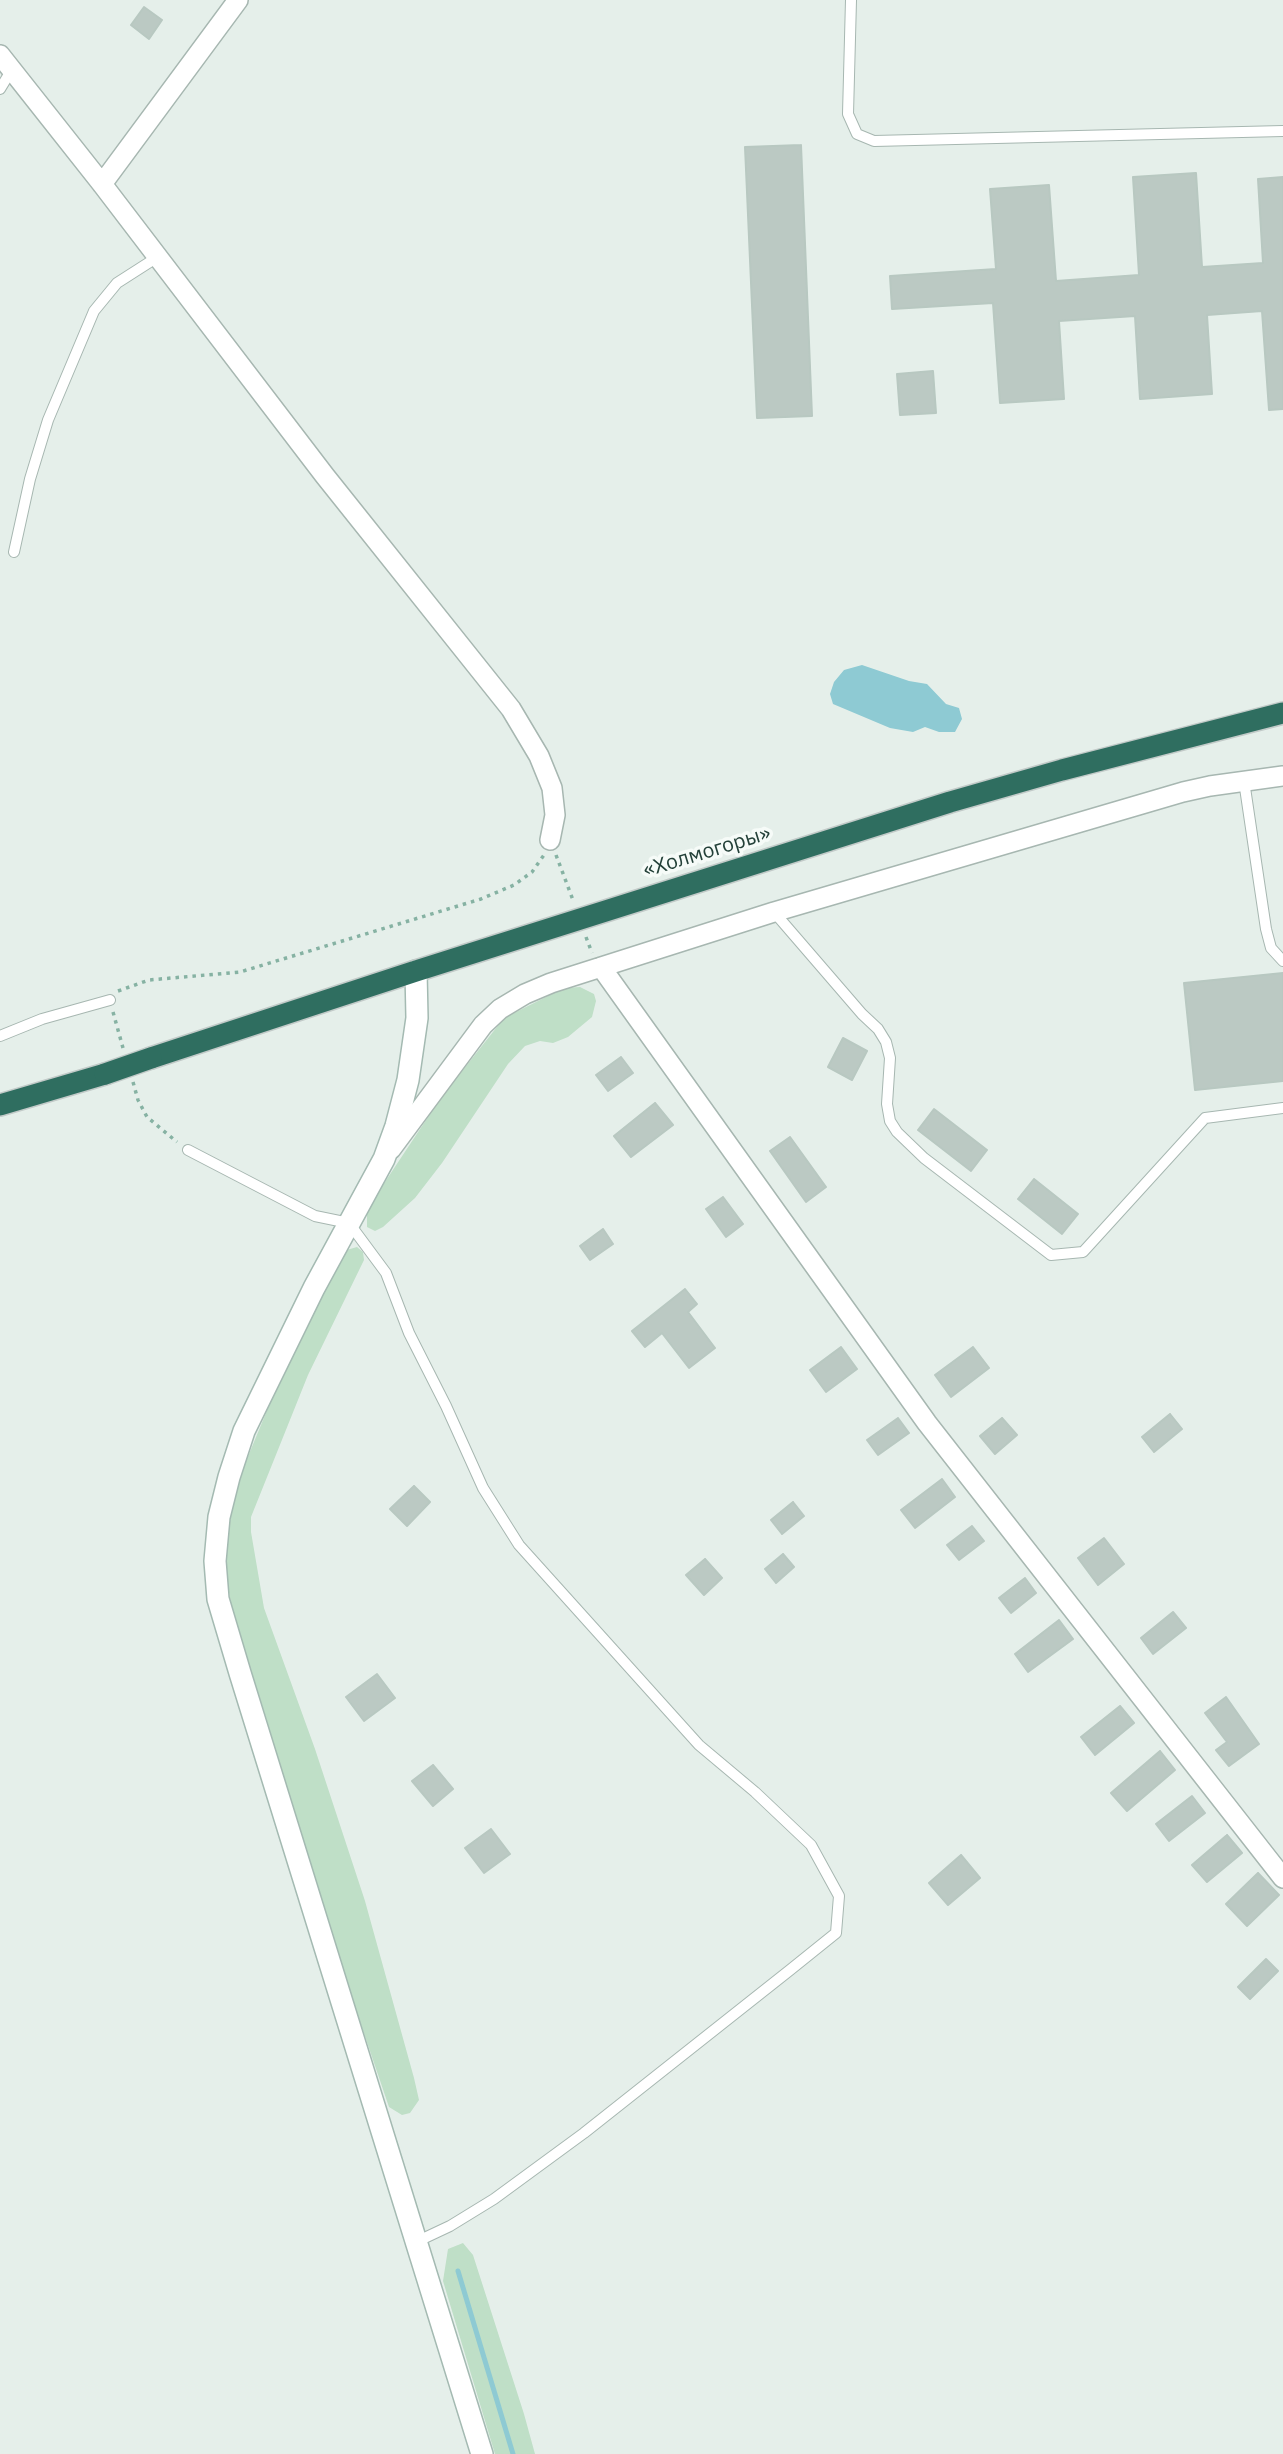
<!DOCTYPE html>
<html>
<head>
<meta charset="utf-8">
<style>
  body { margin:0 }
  canvas { display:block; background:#e5efea }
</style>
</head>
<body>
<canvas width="1283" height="2454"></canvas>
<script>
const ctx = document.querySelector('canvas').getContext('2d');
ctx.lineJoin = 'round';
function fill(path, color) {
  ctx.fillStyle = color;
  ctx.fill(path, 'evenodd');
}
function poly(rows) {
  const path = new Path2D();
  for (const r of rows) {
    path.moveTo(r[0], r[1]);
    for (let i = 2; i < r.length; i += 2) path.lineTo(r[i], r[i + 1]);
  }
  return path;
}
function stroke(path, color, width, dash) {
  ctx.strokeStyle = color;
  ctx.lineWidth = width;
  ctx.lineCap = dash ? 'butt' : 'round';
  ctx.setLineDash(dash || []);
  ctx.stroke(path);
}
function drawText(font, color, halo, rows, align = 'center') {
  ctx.font = font + ' "IBM Plex Sans",sans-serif';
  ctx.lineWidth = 7;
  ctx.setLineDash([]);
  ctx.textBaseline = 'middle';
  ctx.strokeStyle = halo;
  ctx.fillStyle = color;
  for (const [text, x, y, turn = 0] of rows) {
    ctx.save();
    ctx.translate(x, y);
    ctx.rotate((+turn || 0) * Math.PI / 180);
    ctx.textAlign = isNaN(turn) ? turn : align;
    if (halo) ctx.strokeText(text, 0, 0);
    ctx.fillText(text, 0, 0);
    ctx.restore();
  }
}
const green = poly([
  [580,987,594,994,596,1001,592,1017,568,1037,553,1043,540,1041,525,1046,508,1064,442,1163,415,1198,383,1227,375,1231,367,1227,367,1209,440,1099,504,1018,564,988],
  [357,1247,363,1252,364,1260,308,1375,251,1517,251,1532,264,1608,315,1749,365,1901,414,2078,419,2100,410,2113,402,2115,389,2107,333,1942,264,1711,236,1631,223,1559,237,1483,285,1367,343,1251],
  [463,2243,473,2255,524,2414,535,2454,495,2454,443,2281,448,2249]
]);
const water = poly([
  [862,665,909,681,927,684,946,704,959,708,962,719,955,732,939,732,925,727,913,732,890,728,833,704,830,694,834,682,844,670]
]);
const stream = poly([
  [458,2271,513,2454]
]);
const building = poly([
  [144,7,162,20,149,39,131,25,144,7],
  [801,145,812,416,757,418,745,147,801,145],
  [1196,173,1202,267,1263,263,1258,179,1283,177,1283,409,1269,410,1262,311,1207,315,1212,394,1140,399,1135,316,1059,321,1064,399,1000,403,993,303,892,309,890,276,996,269,990,189,1049,185,1056,281,1139,275,1133,177,1196,173],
  [933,371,936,413,900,415,897,374,933,371],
  [1283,973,1283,1081,1195,1090,1184,983,1283,973],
  [843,1038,867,1051,852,1080,828,1067,843,1038],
  [621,1057,633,1073,608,1091,596,1075,621,1057],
  [655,1103,673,1125,631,1157,614,1136,655,1103],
  [934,1109,987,1150,971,1171,918,1130,934,1109],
  [790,1137,826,1187,806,1202,770,1151,790,1137],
  [1034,1179,1078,1214,1062,1234,1018,1199,1034,1179],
  [723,1197,743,1224,726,1237,706,1209,723,1197],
  [603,1229,613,1244,590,1260,580,1246,603,1229],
  [685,1289,697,1304,688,1312,715,1348,689,1368,662,1333,645,1347,632,1331,685,1289],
  [841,1347,857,1369,826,1392,810,1370,841,1347],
  [973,1347,989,1368,951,1397,935,1375,973,1347],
  [1170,1414,1182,1429,1154,1452,1142,1437,1170,1414],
  [898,1418,909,1433,878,1455,867,1440,898,1418],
  [1002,1418,1017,1435,995,1454,980,1436,1002,1418],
  [942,1479,955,1497,915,1528,901,1510,942,1479],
  [414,1486,430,1502,407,1526,390,1509,414,1486],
  [793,1502,804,1516,782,1534,771,1520,793,1502],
  [972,1526,984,1541,959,1560,947,1545,972,1526],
  [1104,1538,1124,1564,1098,1585,1078,1558,1104,1538],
  [783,1554,794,1567,776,1583,765,1569,783,1554],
  [705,1559,722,1578,704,1595,686,1575,705,1559],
  [1025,1578,1036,1593,1011,1613,999,1598,1025,1578],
  [1173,1612,1186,1628,1153,1654,1141,1638,1173,1612],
  [1059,1620,1073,1639,1028,1672,1015,1654,1059,1620],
  [377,1674,395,1698,364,1721,346,1697,377,1674],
  [1226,1697,1259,1744,1229,1766,1216,1750,1227,1742,1205,1713,1226,1697],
  [1120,1706,1134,1723,1095,1755,1081,1737,1120,1706],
  [1160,1751,1175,1770,1127,1811,1111,1793,1160,1751],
  [433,1765,453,1789,433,1806,412,1781,433,1765],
  [1192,1796,1205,1813,1169,1841,1156,1824,1192,1796],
  [491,1829,510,1854,484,1873,465,1848,491,1829],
  [1227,1835,1242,1853,1207,1882,1192,1865,1227,1835],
  [961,1855,980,1878,948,1905,929,1883,961,1855],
  [1258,1873,1279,1895,1247,1926,1226,1904,1258,1873],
  [1266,1959,1278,1971,1250,1999,1238,1987,1266,1959]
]);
const path = poly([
  [556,855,573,900],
  [586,937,592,953],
  [118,991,149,980,240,972,481,899,514,885,532,872,544,855],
  [113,1012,123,1048],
  [133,1082,138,1100,147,1117,177,1142]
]);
const lane = poly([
  [851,0,848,114,857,134,874,141,1283,131],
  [0,89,11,71],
  [14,552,30,479,48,420,94,311,117,283,156,258],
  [1244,781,1266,929,1271,948,1283,961],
  [774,912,862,1014,878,1029,886,1042,890,1058,887,1104,890,1121,897,1132,924,1158,1051,1255,1083,1252,1205,1118,1283,1108],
  [0,1036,42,1019,110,1000],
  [188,1150,315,1216,349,1223,386,1273,409,1333,446,1406,483,1488,519,1545,699,1745,755,1792,811,1845,839,1896,836,1933,790,1970,584,2133,494,2199,450,2226,416,2242]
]);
const street = poly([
  [0,55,102,184,325,476,511,709,539,756,552,788,555,815,550,840],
  [102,184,238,0],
  [601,967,927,1423,1283,1878],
  [391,1149,483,1025,500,1009,525,994,551,983,774,912,1183,792,1210,786,1283,776]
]);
const secondary = poly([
  [416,971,417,1018,408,1080,396,1126,384,1159,314,1288,244,1431,229,1477,219,1517,215,1561,218,1599,240,1673,482,2454]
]);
const highway = poly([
  [151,1058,416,971,950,802,1062,770,1283,713],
  [0,1105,105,1074]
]);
const highwayBridge = poly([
  [105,1074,151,1058]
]);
const streetNames = [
  ["«Холмогоры»",707,852,-17]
];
fill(green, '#bfdfc7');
fill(water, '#8ecad3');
stroke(stream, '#8ecad3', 5);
fill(building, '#bbc9c3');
stroke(building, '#b8c8c1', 2);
stroke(lane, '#a7b7b1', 12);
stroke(street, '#a7b7b1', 22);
stroke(secondary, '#a4bab2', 24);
stroke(highway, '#c2cac8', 24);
stroke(path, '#86b2a3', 3.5, [3.5, 5]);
stroke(lane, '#fff', 10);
stroke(street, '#fff', 19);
stroke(secondary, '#fff', 21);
stroke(highway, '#2f6e60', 21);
stroke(highwayBridge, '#c2cac8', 24, []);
stroke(highwayBridge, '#2f6e60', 21);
drawText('21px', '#244139', '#f6fbf8', streetNames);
</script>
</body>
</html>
